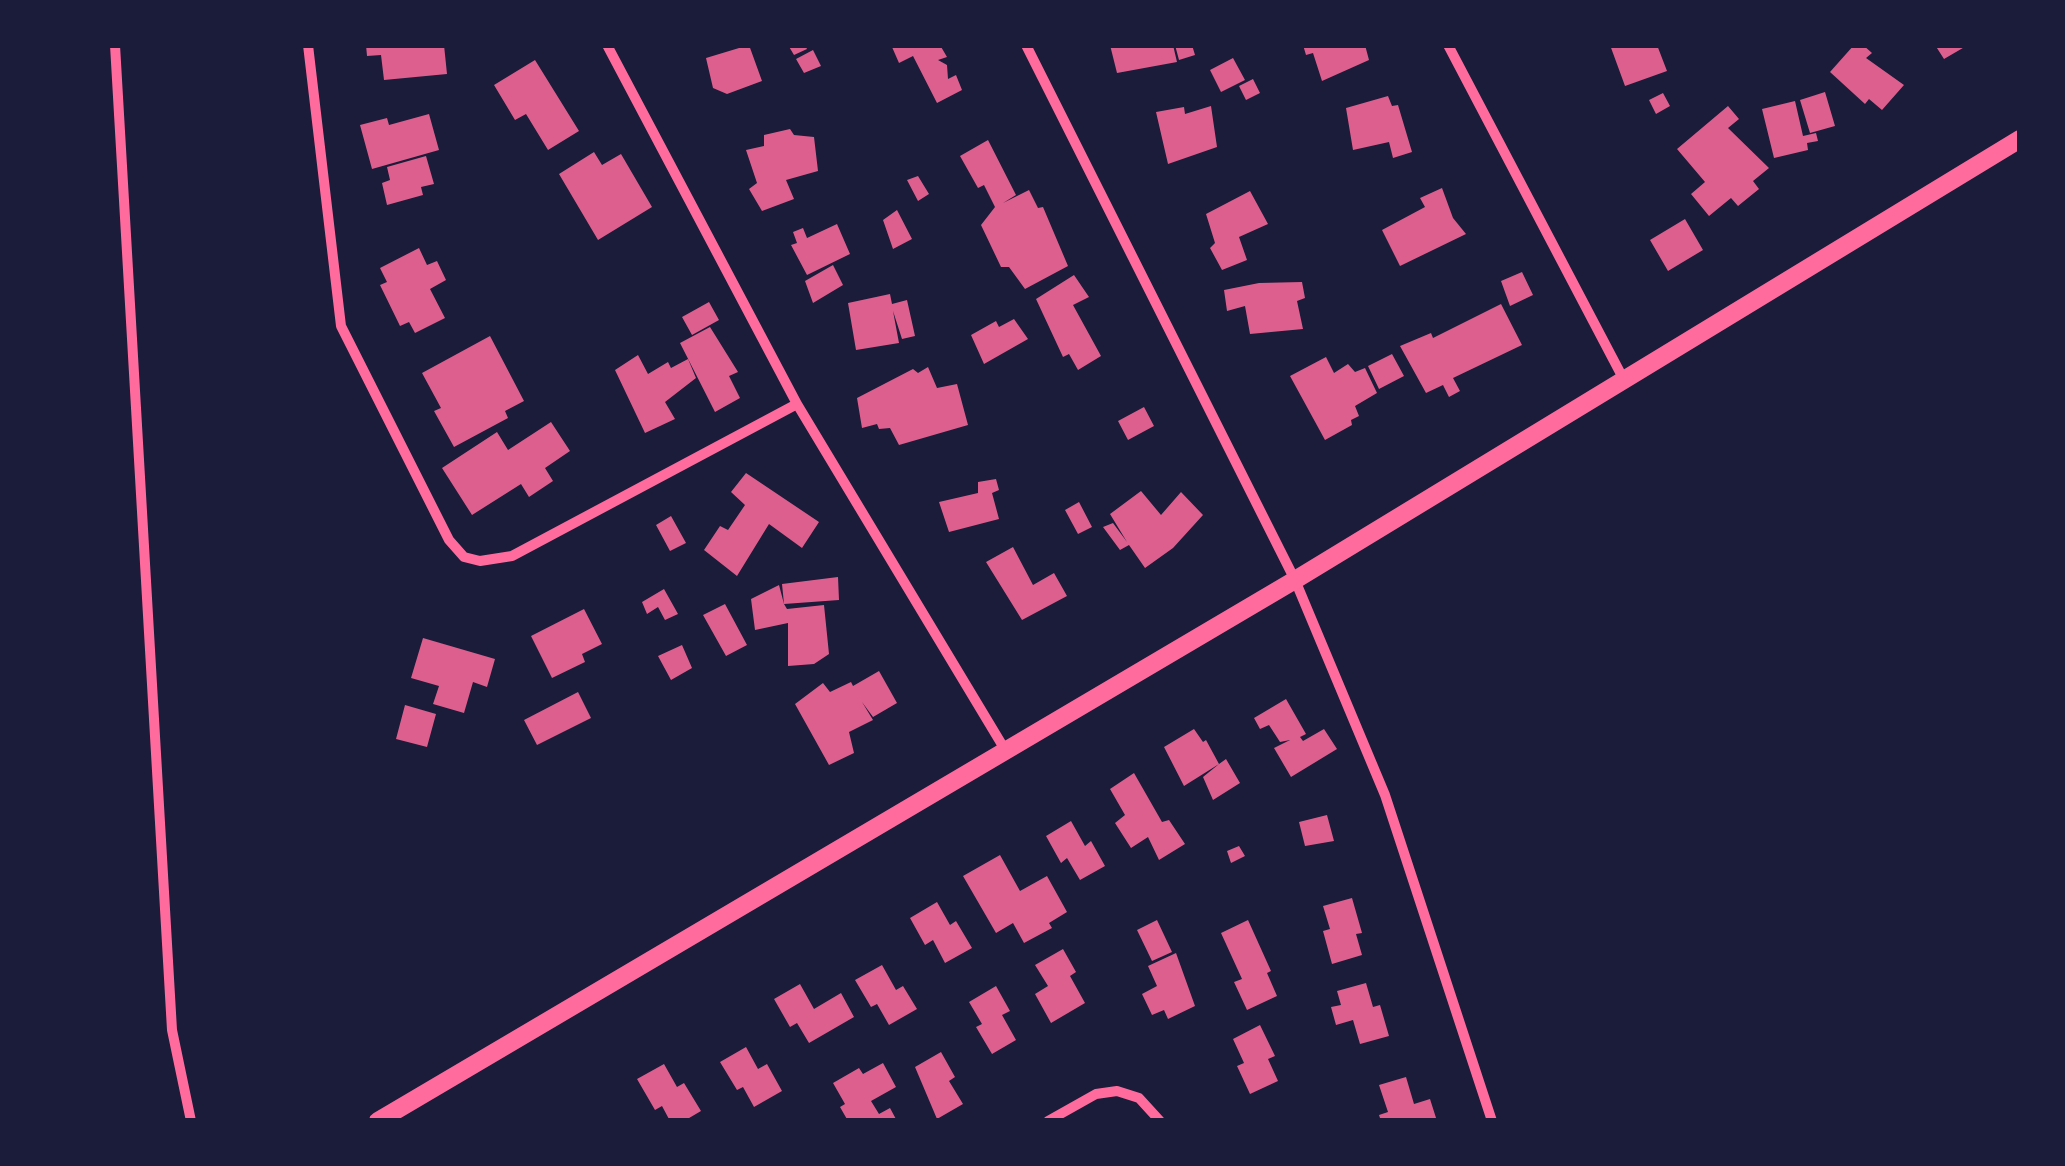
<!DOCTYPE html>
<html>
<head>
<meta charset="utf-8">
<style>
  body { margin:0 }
  #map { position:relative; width:2065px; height:1166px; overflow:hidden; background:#1b1b3a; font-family:Bitter,serif }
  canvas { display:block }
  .frame { position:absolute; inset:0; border:48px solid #1b1b3a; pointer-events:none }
</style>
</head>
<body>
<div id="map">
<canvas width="2065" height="1166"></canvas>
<div class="frame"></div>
</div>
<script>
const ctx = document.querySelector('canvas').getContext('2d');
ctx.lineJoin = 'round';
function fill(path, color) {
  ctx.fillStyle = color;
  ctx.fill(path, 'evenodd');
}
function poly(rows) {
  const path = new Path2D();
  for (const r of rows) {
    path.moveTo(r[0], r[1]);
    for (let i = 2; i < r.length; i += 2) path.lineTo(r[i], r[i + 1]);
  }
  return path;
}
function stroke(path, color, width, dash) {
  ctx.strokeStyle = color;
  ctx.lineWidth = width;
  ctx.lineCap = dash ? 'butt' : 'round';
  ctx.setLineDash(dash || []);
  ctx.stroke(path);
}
const building = poly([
  [366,45,444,45,447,74,384,80,381,55,367,56],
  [749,45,762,81,727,94,713,88,706,58],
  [788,45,805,45,807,49,794,55],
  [896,45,940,45,947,57,938,60,947,65,948,79,956,75,962,90,937,103,913,56,899,63,892,47],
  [1110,45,1173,45,1177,62,1117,73],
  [1175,45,1192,45,1195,55,1179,60],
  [1303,45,1365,45,1369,60,1322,81,1313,53,1306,55],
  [1610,45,1657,45,1667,71,1625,86],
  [1854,45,1863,45,1872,53,1866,58,1904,85,1882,110,1869,99,1865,104,1830,72],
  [1935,45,1968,45,1944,59],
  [813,50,821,66,804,73,796,59],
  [1233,58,1245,80,1221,92,1210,70],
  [535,60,579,131,548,150,526,114,515,120,494,85],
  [1253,79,1260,93,1246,100,1239,86],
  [1825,92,1835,126,1810,133,1800,100],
  [1663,93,1670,106,1656,114,1649,100],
  [1388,96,1392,106,1398,105,1412,152,1393,158,1389,142,1353,150,1346,108],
  [1795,101,1803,136,1816,133,1818,141,1807,143,1808,150,1774,158,1762,109],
  [1211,106,1217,147,1168,164,1156,112,1184,107,1185,114],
  [1728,106,1739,119,1728,128,1769,168,1753,181,1759,189,1738,206,1731,198,1709,216,1691,194,1705,182,1677,149],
  [429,114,439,150,372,169,360,125,387,118,389,125],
  [790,129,794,135,814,137,818,171,786,180,794,199,762,211,749,189,757,183,746,150,764,146,764,135],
  [988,140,1016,195,1003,203,1029,190,1038,208,1043,207,1068,266,1025,289,1009,267,1001,267,981,225,995,207,984,185,978,188,960,156],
  [594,152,602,165,621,154,652,207,598,240,559,174],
  [426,156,434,184,421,187,423,195,387,205,382,183,390,180,387,167],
  [918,176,929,194,918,201,907,180],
  [1442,188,1453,218,1466,234,1400,266,1382,230,1425,207,1420,198],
  [1250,191,1268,224,1239,237,1247,260,1222,270,1210,248,1215,243,1206,214],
  [897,210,912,239,893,249,883,220],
  [1685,219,1703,250,1668,271,1650,240],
  [837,224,850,254,807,275,791,245,797,243,793,232,803,228,807,238],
  [419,248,427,265,437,261,446,280,430,289,445,318,415,333,409,322,400,326,380,285,387,282,380,268],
  [833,265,843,285,813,303,805,281],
  [1522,272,1533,295,1510,306,1501,281],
  [1074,275,1089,297,1073,305,1101,356,1078,370,1069,354,1063,357,1036,299],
  [1302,282,1305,298,1297,301,1303,329,1250,334,1245,306,1227,311,1224,290,1259,283],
  [890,294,892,304,907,300,915,336,902,339,893,311,899,343,856,350,848,303],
  [709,302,719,320,692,335,682,317],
  [1501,304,1522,345,1453,378,1460,391,1449,397,1443,385,1426,393,1400,346,1431,333,1433,338],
  [1014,319,1028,339,984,364,971,335,996,321,999,327],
  [710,327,738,372,729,376,740,398,715,412,680,343],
  [490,336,524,401,505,411,508,418,454,447,434,411,441,408,422,373],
  [1392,354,1404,376,1379,389,1368,366],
  [638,355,648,374,668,362,671,368,688,359,696,378,665,402,675,419,645,433,615,370],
  [1326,357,1334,373,1348,364,1355,372,1365,368,1377,393,1355,406,1359,416,1351,420,1352,425,1325,440,1290,376],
  [928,367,937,388,957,384,968,425,899,445,890,428,879,429,877,424,862,428,857,398,913,369,918,373],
  [1144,407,1154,426,1128,440,1118,421],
  [551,422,570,451,545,468,553,481,529,497,521,484,472,515,442,468,497,432,508,450],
  [746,473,819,522,802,548,769,524,737,576,704,550,720,526,728,530,745,505,731,492],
  [996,479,999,490,992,493,999,519,949,532,939,502,978,493,978,482],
  [1141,491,1161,515,1181,492,1203,515,1173,548,1145,568,1129,545,1120,550,1103,527,1113,523,1127,542,1110,514],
  [1079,502,1092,527,1078,534,1065,510],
  [671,516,686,543,670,551,656,525],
  [1013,547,1033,585,1054,573,1067,596,1022,620,986,562],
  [838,577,839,600,784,604,787,609,824,605,829,654,814,664,788,666,788,623,755,630,751,599,779,585,784,604,782,584],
  [664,589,678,614,665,620,658,607,647,614,642,602],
  [725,604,747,645,726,656,703,615],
  [584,609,602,644,582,654,585,662,552,678,531,636],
  [423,638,495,659,487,687,473,682,464,713,433,704,439,686,411,678],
  [682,645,692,668,671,680,658,656],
  [879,671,897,703,873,717,862,702,873,720,849,732,854,753,829,765,795,704,823,683,830,692,851,682,853,686],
  [578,692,591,718,537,745,524,720],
  [1286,699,1306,734,1300,737,1303,741,1324,729,1337,749,1291,777,1274,748,1290,740,1280,742,1269,725,1260,729,1254,718],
  [405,705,436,714,427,747,396,739],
  [1194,729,1203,742,1206,740,1219,764,1226,759,1240,783,1213,800,1203,777,1219,764,1184,786,1164,747],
  [1134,773,1162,822,1169,820,1185,844,1159,860,1148,837,1131,848,1115,823,1125,815,1110,789],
  [1327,815,1334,841,1305,846,1299,822],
  [1071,821,1085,846,1091,841,1105,866,1080,880,1067,858,1061,863,1046,836],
  [1239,846,1245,856,1231,863,1227,851],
  [1000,855,1020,891,1047,876,1067,912,1049,923,1052,928,1024,943,1013,923,996,933,963,876],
  [1352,898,1362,933,1356,934,1362,955,1332,964,1323,931,1330,929,1323,906],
  [937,902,950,925,956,921,972,948,945,963,933,940,925,945,910,918],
  [1157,920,1172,952,1152,961,1137,930],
  [1248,920,1271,971,1267,973,1277,996,1247,1010,1234,982,1242,979,1221,933],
  [1063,949,1076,972,1070,976,1085,1003,1051,1023,1035,994,1048,986,1035,965],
  [1176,953,1195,1006,1168,1019,1164,1010,1152,1015,1142,994,1157,986,1148,966],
  [882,965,896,990,903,986,917,1009,889,1025,877,1004,871,1007,855,980],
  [1366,983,1373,1007,1380,1005,1389,1036,1360,1044,1353,1020,1336,1025,1331,1007,1341,1005,1337,991],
  [800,984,814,1009,841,993,854,1017,809,1043,797,1023,790,1027,774,999],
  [996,986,1010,1011,1002,1015,1016,1040,992,1054,976,1027,982,1024,969,1002],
  [1260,1025,1275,1056,1268,1059,1278,1081,1250,1094,1237,1066,1244,1063,1233,1039],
  [746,1047,758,1069,767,1064,782,1091,754,1107,743,1087,737,1090,720,1062],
  [941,1052,955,1077,949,1081,963,1104,937,1119,915,1067],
  [883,1063,896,1087,871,1101,879,1114,890,1108,897,1121,848,1121,840,1107,845,1104,833,1083,859,1068,863,1074],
  [664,1064,677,1087,684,1083,701,1111,684,1121,670,1121,662,1106,655,1110,637,1079],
  [1406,1077,1414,1104,1430,1099,1437,1121,1381,1121,1379,1115,1388,1112,1379,1085]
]);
const minor = poly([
  [115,45,172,1030,191,1121],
  [308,45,341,326,449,540,464,557,480,561,512,556,797,404],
  [607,45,797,404,1004,748],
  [1026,45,1295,580,1385,795,1492,1121],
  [1448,45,1623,378],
  [1048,1121,1096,1094,1117,1091,1139,1098,1160,1121]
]);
const tertiary = poly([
  [378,1121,1295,580,2020,139]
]);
fill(building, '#dd5f8e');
stroke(minor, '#ff6b9d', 10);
stroke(tertiary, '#ff6b9d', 18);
</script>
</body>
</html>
